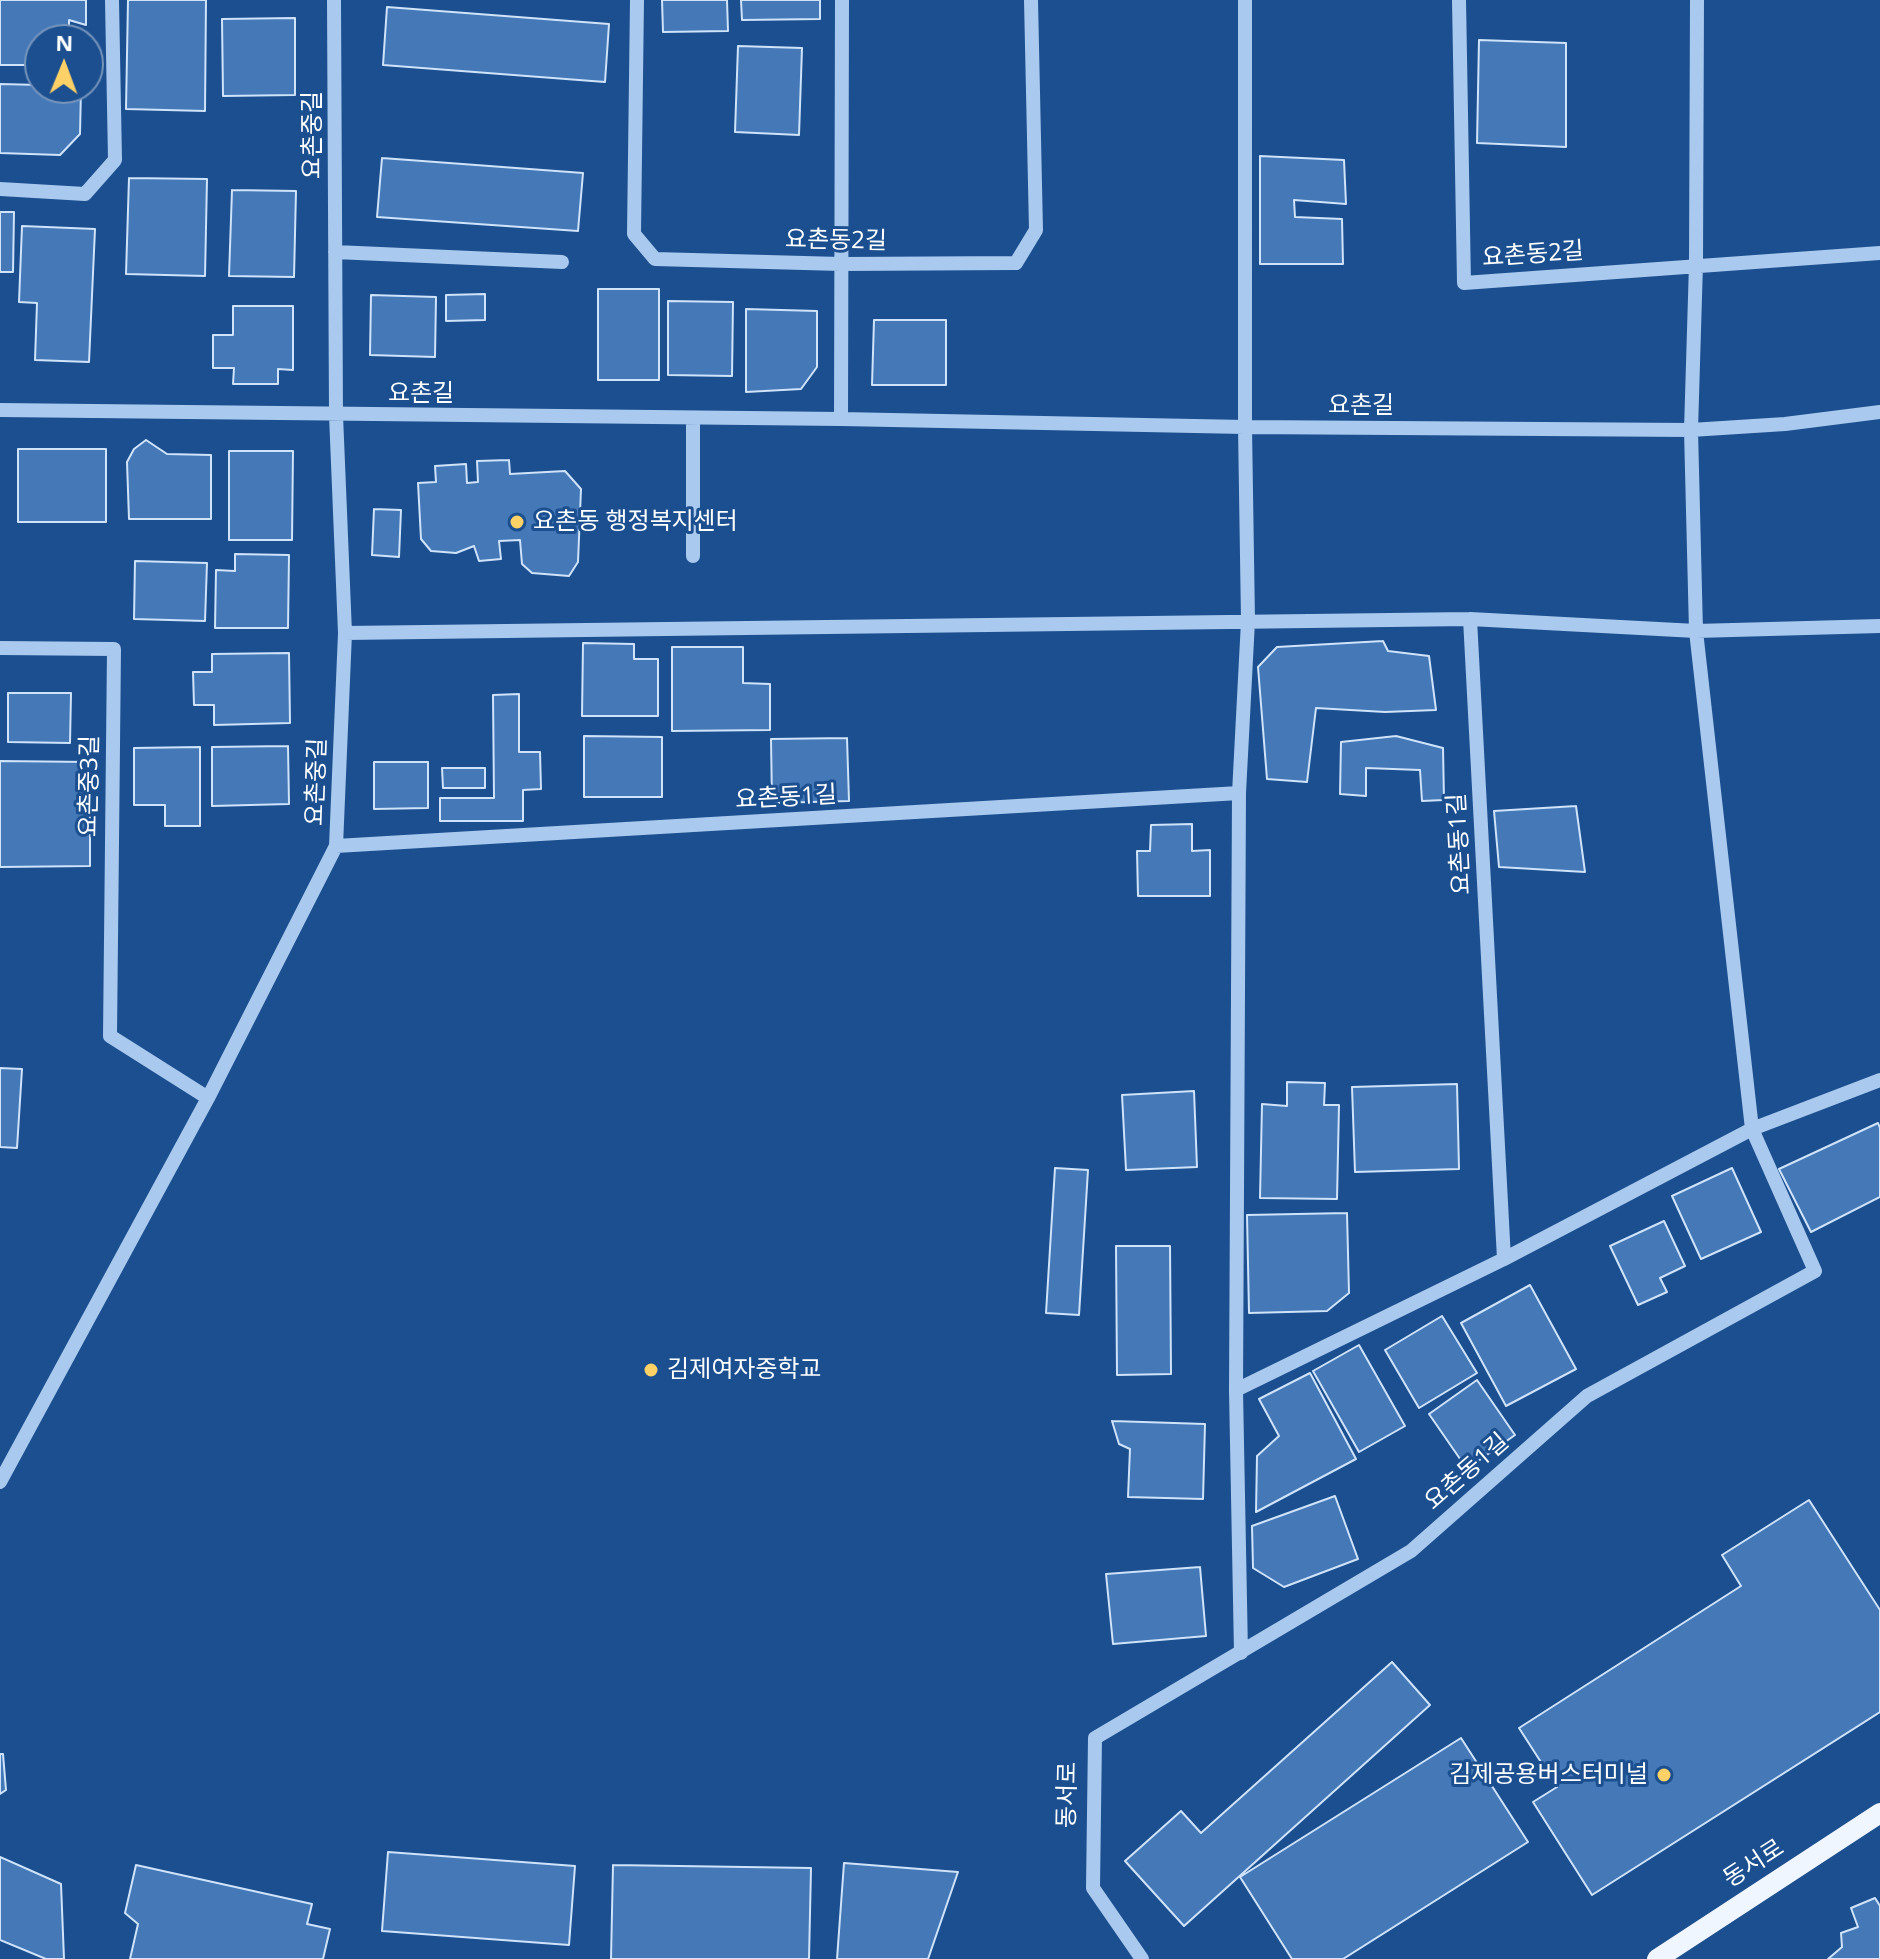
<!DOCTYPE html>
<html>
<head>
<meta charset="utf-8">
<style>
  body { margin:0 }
  #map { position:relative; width:1880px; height:1959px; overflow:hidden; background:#1b4f8f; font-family:"Open Sans",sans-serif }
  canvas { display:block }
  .north { position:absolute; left:24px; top:24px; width:80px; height:80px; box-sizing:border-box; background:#1b4f8f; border:2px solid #7695bc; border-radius:50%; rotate:1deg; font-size:22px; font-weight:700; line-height:32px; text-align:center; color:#fff }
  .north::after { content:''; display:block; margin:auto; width:28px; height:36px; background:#ffd166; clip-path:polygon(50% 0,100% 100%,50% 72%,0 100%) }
</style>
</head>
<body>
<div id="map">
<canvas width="1880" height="1959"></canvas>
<div class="north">N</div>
</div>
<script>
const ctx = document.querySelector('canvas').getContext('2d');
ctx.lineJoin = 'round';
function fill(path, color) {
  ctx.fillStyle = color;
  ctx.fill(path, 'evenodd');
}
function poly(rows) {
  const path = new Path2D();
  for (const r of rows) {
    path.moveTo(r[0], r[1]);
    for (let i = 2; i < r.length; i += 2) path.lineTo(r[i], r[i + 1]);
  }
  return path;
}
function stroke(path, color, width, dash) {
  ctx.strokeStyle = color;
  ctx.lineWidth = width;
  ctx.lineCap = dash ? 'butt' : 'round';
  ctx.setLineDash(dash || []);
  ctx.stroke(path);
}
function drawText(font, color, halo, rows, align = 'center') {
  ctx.font = font + ' "Open Sans","Noto Sans KR",sans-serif';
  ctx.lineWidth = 6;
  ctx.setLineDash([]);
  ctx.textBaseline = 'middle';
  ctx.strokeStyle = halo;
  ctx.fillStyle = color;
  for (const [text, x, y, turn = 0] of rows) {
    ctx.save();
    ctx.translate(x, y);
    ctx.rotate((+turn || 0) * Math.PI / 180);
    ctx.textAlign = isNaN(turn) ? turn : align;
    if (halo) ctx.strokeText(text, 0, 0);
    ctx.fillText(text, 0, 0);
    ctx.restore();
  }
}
const building = poly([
  [0,0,86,0,86,25,69,20,69,40,40,40,40,65,0,65,0,0],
  [128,0,206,0,205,111,126,109,128,0],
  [662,0,727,0,728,31,663,32,662,0],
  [741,0,820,0,820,19,742,20,741,0],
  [387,7,609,24,605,82,383,65,387,7],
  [295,18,295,95,223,96,222,19,295,18],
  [1479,40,1566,43,1566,147,1477,143,1479,40],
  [738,46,802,48,799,135,735,132,738,46],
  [0,84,40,85,40,88,81,88,80,134,60,155,0,153,0,84],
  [1260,156,1344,160,1346,204,1294,200,1295,217,1342,219,1343,264,1260,264,1260,156],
  [382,158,583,173,578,231,377,217,382,158],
  [129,178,207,179,205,276,126,274,129,178],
  [232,190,296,191,294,277,229,276,232,190],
  [0,212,14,212,13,272,0,272,0,212],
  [22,226,95,229,89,362,35,360,37,303,19,302,22,226],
  [598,289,659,289,659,380,598,380,598,289],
  [485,294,485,320,446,321,446,295,485,294],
  [371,295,436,297,435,357,370,355,371,295],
  [668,301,733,302,732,376,668,375,668,301],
  [233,306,293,306,293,370,278,369,278,384,233,384,234,368,213,368,213,335,233,335,233,306],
  [746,309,817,311,817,367,801,389,746,392,746,309],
  [874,320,946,320,946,385,872,385,874,320],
  [146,440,167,454,211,455,211,519,129,519,127,462,134,449,146,440],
  [18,449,106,449,106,522,18,522,18,449],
  [229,451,293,451,292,540,229,540,229,451],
  [509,460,510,474,565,471,581,489,578,562,569,576,532,573,522,564,520,540,499,541,501,559,479,561,474,546,456,553,431,551,421,539,418,483,436,482,435,466,466,464,467,483,478,482,477,461,509,460],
  [374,509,401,510,399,557,372,555,374,509],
  [235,554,289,555,288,628,215,628,216,570,235,571,235,554],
  [135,561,207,563,205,621,134,619,135,561],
  [1383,641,1388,651,1429,656,1436,710,1385,712,1316,708,1307,782,1267,779,1258,667,1277,647,1383,641],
  [583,643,634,644,634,659,658,659,658,716,582,716,583,643],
  [672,647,743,647,743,683,770,684,770,730,672,731,672,647],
  [289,653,290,723,214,725,214,705,194,705,193,672,212,672,212,654,289,653],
  [8,693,71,693,70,743,8,742,8,693],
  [519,694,519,752,540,752,541,789,523,790,523,821,440,821,440,798,494,798,493,695,519,694],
  [584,736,662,737,662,797,584,797,584,736],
  [1396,736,1443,748,1444,800,1422,801,1420,770,1366,768,1366,796,1340,794,1341,742,1396,736],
  [847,738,849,801,772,803,771,739,847,738],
  [288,746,289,804,212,806,212,747,288,746],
  [200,747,200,826,165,826,165,805,134,805,134,748,200,747],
  [0,761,90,762,90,866,0,867,0,761],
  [374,762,428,762,428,808,374,809,374,762],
  [442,768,485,768,485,788,443,788,442,768],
  [1576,806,1585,872,1499,867,1494,811,1576,806],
  [1192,824,1192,851,1210,850,1210,896,1138,896,1137,851,1150,851,1151,825,1192,824],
  [0,1068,22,1069,17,1148,0,1147,0,1068],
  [1287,1082,1325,1083,1324,1105,1339,1105,1337,1199,1260,1198,1262,1104,1287,1106,1287,1082],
  [1457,1084,1459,1169,1355,1172,1352,1087,1457,1084],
  [1194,1091,1197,1167,1126,1170,1122,1095,1194,1091],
  [1878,1123,1880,1128,1880,1197,1811,1232,1779,1169,1878,1123],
  [1055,1168,1088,1170,1079,1315,1046,1313,1055,1168],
  [1732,1168,1761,1232,1701,1259,1672,1196,1732,1168],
  [1347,1213,1349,1293,1327,1311,1249,1313,1247,1215,1347,1213],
  [1664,1221,1685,1266,1660,1278,1667,1292,1638,1305,1610,1246,1664,1221],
  [1116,1246,1170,1246,1171,1374,1117,1375,1116,1246],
  [1530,1285,1576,1369,1506,1406,1461,1323,1530,1285],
  [1442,1316,1477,1373,1419,1408,1385,1350,1442,1316],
  [1359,1345,1405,1426,1359,1452,1313,1371,1359,1345],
  [1310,1373,1356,1459,1256,1512,1257,1456,1279,1436,1259,1399,1310,1373],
  [1477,1380,1515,1435,1467,1469,1429,1414,1477,1380],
  [1112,1421,1205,1424,1203,1499,1128,1497,1130,1449,1119,1444,1112,1421],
  [1335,1496,1358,1559,1284,1587,1253,1568,1252,1526,1335,1496],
  [1809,1500,1880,1610,1880,1712,1592,1895,1533,1802,1557,1787,1519,1728,1741,1586,1722,1555,1809,1500],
  [1200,1567,1206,1636,1113,1644,1106,1574,1200,1567],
  [1392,1662,1430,1705,1184,1926,1125,1861,1181,1811,1201,1833,1392,1662],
  [1461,1738,1528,1842,1343,1959,1292,1959,1240,1877,1461,1738],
  [0,1754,3,1754,6,1790,0,1794,0,1754],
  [388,1852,575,1866,569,1945,382,1931,388,1852],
  [0,1857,61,1884,64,1959,46,1959,0,1940,0,1857],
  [844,1863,958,1872,928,1959,837,1959,844,1863],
  [136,1865,312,1904,307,1924,330,1929,323,1959,130,1959,138,1924,125,1913,136,1865],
  [613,1865,811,1868,809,1959,611,1959,613,1865],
  [1875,1898,1880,1906,1880,1959,1828,1959,1842,1947,1841,1933,1858,1927,1851,1908,1875,1898]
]);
const minor = poly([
  [637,0,634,234,655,259,841,264,1016,263,1036,230,1031,0],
  [1459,0,1464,283,1880,253],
  [0,189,85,194,115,160,112,0],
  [335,252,562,262],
  [0,410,841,419,1245,427,1691,430,1785,424,1880,412],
  [841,419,842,0],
  [693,556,693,418],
  [1470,619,1504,1259],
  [345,633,1470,619,1696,631,1880,626],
  [0,648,114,649,110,1036,208,1098],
  [336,846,1239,793],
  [1236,1390,1504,1259,1752,1129,1880,1080],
  [0,1482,208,1098,336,846,345,633,336,415,334,0],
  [1241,1653,1236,1390,1239,793,1248,621,1245,427,1245,0],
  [1142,1959,1093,1888,1095,1738,1411,1551,1587,1396,1815,1271,1752,1129,1696,631,1691,430,1696,264,1697,0]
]);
const major = poly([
  [1657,1959,1880,1813]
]);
const markers = [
  [517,522,8,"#ffd166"],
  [651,1370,8,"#ffd166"],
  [1664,1775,8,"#ffd166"]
];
const streetNames = [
  ["요촌중길",313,135,-90],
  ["요촌동2길",836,241,1],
  ["요촌동2길",1533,255,-4],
  ["요촌길",421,394],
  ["요촌길",1361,406],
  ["요촌중길",317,782,-88],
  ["요촌중3길",90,786,-89],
  ["요촌동1길",786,798,-3],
  ["요촌동1길",1460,844,-93],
  ["요촌동1길",1467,1472,-41],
  ["동서로",1068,1795,-89],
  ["동서로",1754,1864,-33]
];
const poiNames = [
  ["요촌동 행정복지센터",533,522],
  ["김제여자중학교",667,1370],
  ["김제공용버스터미널",1648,1775,"right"]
];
fill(building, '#4478b7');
stroke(building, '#cfe3fa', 2);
stroke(minor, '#a9c9ee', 14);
stroke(major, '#f0f6ff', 20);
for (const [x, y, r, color] of markers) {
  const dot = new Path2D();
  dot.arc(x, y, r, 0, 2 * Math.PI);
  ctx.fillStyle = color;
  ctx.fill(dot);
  stroke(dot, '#1b4f8f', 3);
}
drawText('24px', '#fff', '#1b4f8f', streetNames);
drawText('24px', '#fff', '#1b4f8f', poiNames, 'left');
</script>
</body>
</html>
